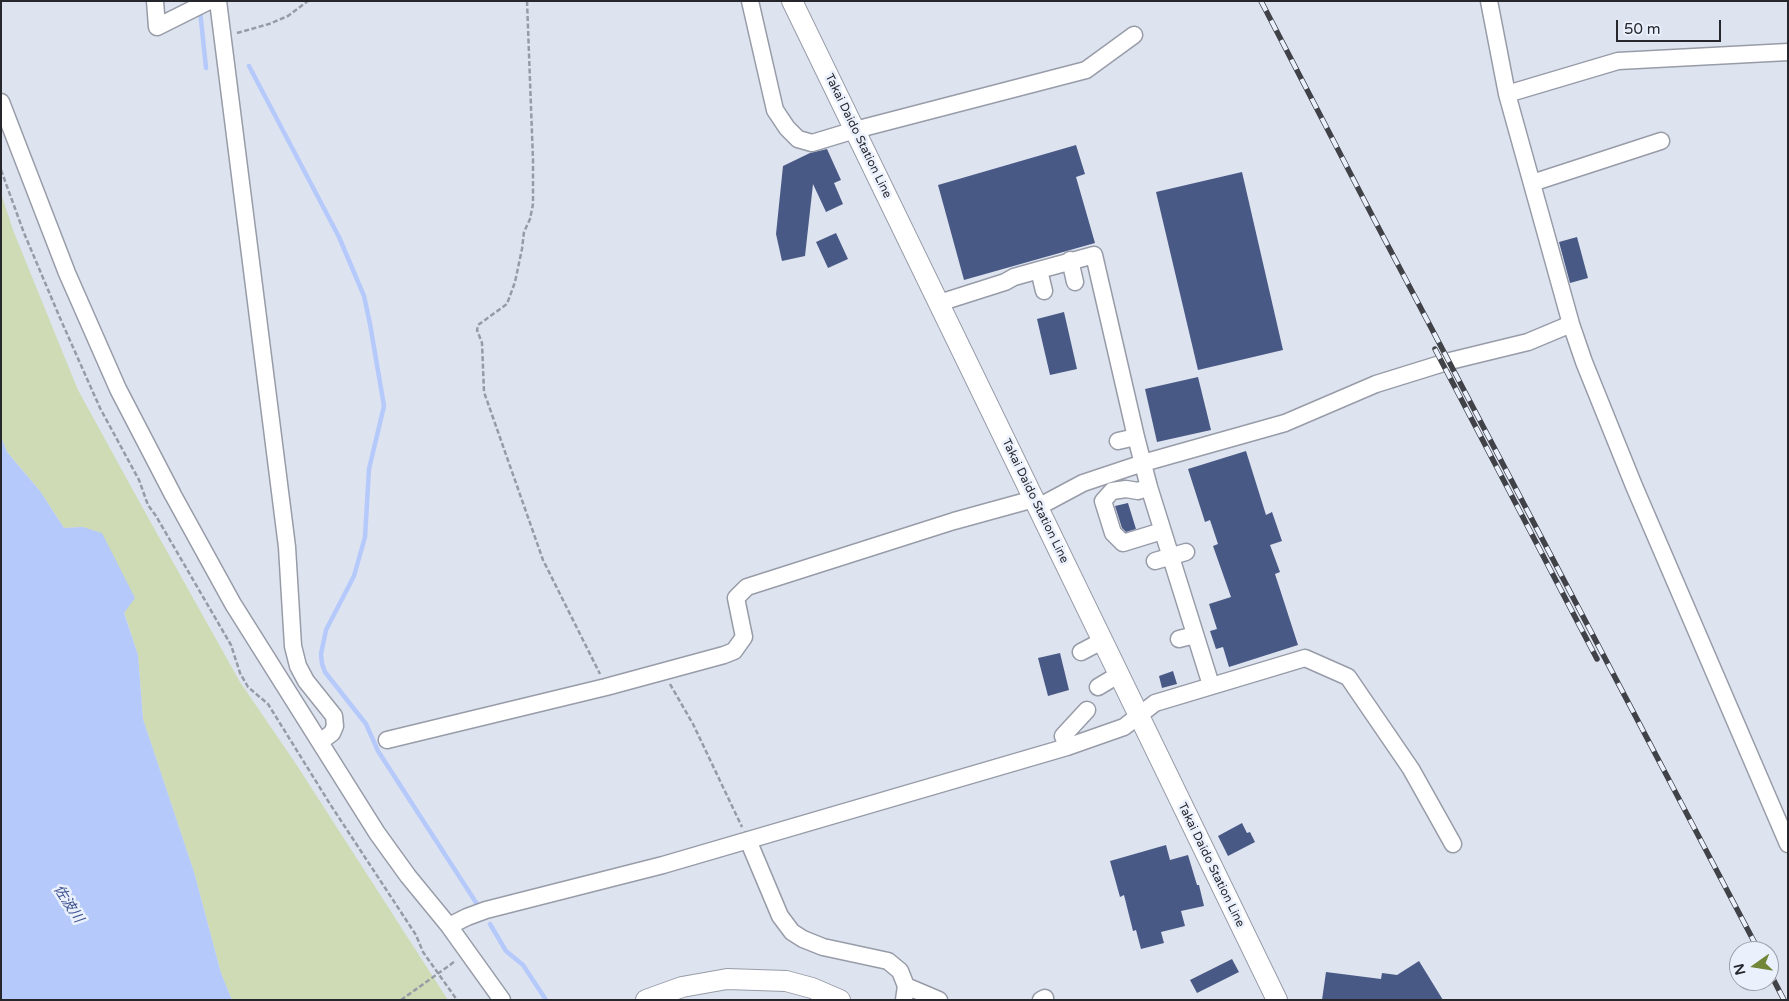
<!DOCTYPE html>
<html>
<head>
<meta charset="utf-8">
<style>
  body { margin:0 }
  #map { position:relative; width:1789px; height:1001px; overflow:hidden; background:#dee3f0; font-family:"Varela Round",sans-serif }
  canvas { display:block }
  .frame { position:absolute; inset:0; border:2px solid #25272c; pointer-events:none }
  .north { position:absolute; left:1729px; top:941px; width:50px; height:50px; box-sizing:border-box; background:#ebf0fd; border:1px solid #9ca0a9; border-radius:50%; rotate:257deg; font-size:14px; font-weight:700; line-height:20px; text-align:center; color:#25272c }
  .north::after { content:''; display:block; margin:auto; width:18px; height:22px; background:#728637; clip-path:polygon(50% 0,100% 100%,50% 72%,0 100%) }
  .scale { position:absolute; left:1616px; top:20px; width:105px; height:22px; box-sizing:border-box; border:2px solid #25272c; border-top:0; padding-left:6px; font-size:15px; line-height:18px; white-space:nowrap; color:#25272c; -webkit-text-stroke:4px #ebf0fd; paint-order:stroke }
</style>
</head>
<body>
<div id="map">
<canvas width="1789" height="1001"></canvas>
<div class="frame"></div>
<div class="north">N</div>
<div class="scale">50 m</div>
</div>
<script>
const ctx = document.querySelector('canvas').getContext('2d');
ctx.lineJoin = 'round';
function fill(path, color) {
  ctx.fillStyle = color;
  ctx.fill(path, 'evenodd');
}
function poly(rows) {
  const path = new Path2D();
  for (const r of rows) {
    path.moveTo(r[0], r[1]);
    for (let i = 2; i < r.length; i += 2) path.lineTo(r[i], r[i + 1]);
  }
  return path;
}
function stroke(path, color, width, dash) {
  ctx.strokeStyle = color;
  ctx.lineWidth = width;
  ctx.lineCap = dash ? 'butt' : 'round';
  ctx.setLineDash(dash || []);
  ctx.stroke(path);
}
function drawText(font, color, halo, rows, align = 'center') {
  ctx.font = font + ' "Varela Round","Noto Sans JP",sans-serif';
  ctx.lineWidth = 5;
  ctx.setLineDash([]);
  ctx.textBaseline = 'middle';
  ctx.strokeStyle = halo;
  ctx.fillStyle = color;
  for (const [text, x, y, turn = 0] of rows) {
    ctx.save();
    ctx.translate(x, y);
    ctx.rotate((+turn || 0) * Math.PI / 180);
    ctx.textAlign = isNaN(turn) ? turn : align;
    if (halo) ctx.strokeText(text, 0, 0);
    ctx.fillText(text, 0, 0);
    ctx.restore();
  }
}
const green = poly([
  [1,193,13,230,78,390,145,512,240,682,296,764,448,1000,232,1000,221,973,194,872,143,719,138,655,124,612,83,527,64,528,40,491,7,452,1,437]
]);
const water = poly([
  [1,437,7,452,40,491,64,528,83,527,102,533,135,598,124,613,138,655,143,719,194,872,221,973,232,1000,1,1000]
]);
const stream = poly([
  [200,10,206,68],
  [249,66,339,237,364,296,370,324,384,406,369,469,365,537,354,576,326,630,321,654,322,664,325,672,366,724,378,751,477,904],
  [490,924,506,951,523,965,546,1000]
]);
const building = poly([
  [1076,145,1085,174,1076,177,1095,243,964,280,938,185],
  [827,149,841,180,834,183,843,204,826,212,813,184,805,256,782,261,776,234,783,166,810,153],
  [1242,172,1283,350,1198,370,1156,192],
  [836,233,848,259,828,268,816,242],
  [1577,237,1588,278,1570,283,1559,242],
  [1064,312,1077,369,1050,375,1037,319],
  [1198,377,1211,430,1157,442,1145,389],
  [1246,451,1266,515,1272,512,1282,541,1270,545,1280,572,1275,574,1298,645,1229,667,1223,647,1216,649,1210,631,1217,629,1209,604,1231,597,1213,546,1218,544,1210,520,1205,522,1188,469],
  [1128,503,1136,529,1126,532,1122,528,1115,506],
  [1060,653,1069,690,1048,696,1038,658],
  [1173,671,1177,684,1162,688,1159,676],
  [1242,823,1247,833,1250,832,1255,842,1228,856,1218,836],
  [1166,845,1170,860,1188,855,1197,885,1199,885,1204,906,1181,911,1185,926,1161,932,1164,943,1141,949,1136,930,1133,931,1124,895,1120,897,1110,861],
  [1232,959,1239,972,1197,993,1190,980],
  [1419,961,1443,1000,1322,1000,1326,972,1381,979,1382,973,1397,975]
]);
const path = poly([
  [527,1,533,160,533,204,530,219,524,232,522,249,515,282,507,304,478,325,477,330,482,343,484,392,543,560,600,674],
  [237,33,269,24,288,16,308,1],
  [1,170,24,233,60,318,100,408,139,480,148,505,156,516,231,645,240,673,248,687,268,704,330,804,416,935,423,952,457,1000],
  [670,684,693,724,742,827],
  [450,965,455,961]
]);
const minor = poly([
  [155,1,157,27,209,1],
  [218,1,287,547,293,646,298,666,306,681,334,716,335,726,332,733,320,742],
  [750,1,775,110,787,128,798,139,812,143,855,130,1086,70,1134,35],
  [1489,1,1507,94,1571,324,1584,362,1634,486,1788,844],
  [1507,94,1618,61,1788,52],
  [1,102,67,273,118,389,173,495,233,604,377,833,408,876,449,926,502,1000],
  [1532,183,1661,141],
  [1070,260,1075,282],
  [1039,270,1044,291],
  [939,303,1005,282,1014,277,1039,270,1094,255,1136,437,1149,487,1211,685],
  [1118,441,1136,437],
  [1149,487,1138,491,1126,489,1112,491,1103,501,1113,533,1123,543,1162,531],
  [1038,507,1083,483,1143,463,1285,423,1376,384,1450,361,1528,342,1571,324],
  [1155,561,1186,552],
  [1179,639,1195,635],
  [1081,652,1102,641],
  [1098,687,1118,675],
  [387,740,606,687,724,655,734,651,744,637,736,598,747,587,954,521,1034,499],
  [1067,747,1063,736,1087,710],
  [748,840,780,916,792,932,803,939,823,947,888,961,900,971,906,986,904,1000],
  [449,926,467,917,486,910,663,865,1067,747,1124,727,1155,703,1305,658,1348,677,1411,769,1453,844],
  [906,986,939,1000],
  [1041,1000,1045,998]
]);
const major = poly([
  [792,1,1277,1000],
  [646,1000,682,987,727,979,786,981,812,988,840,1000]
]);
const rail = poly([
  [1261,1,1375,221,1759,951],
  [1435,349,1597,659],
  [1769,971,1784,1000]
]);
const pathBridge = poly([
  [401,1000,450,965]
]);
const streetNames = [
  ["Takai Daido Station Line",858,136,64],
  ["Takai Daido Station Line",1035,501,64],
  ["Takai Daido Station Line",1211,865,64]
];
const waterNames = [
  ["佐波川",68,904,57]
];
fill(green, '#cfdbb4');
fill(water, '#b5c9fb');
stroke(stream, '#b5c9fb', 4.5);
fill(building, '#495985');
stroke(minor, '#979ca8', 19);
stroke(major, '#979ca8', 22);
stroke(path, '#979ba5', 2.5, [5, 2.5]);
stroke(minor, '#fff', 16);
stroke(major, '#fff', 20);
stroke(rail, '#404248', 5.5);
stroke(rail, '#ebf0fd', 4, [11]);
stroke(pathBridge, '#979ba5', 2.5, [5, 2.5]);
drawText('12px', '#25272c', '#ebf0fd', streetNames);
drawText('italic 14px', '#3b508e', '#ebf0fd', waterNames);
</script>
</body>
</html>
